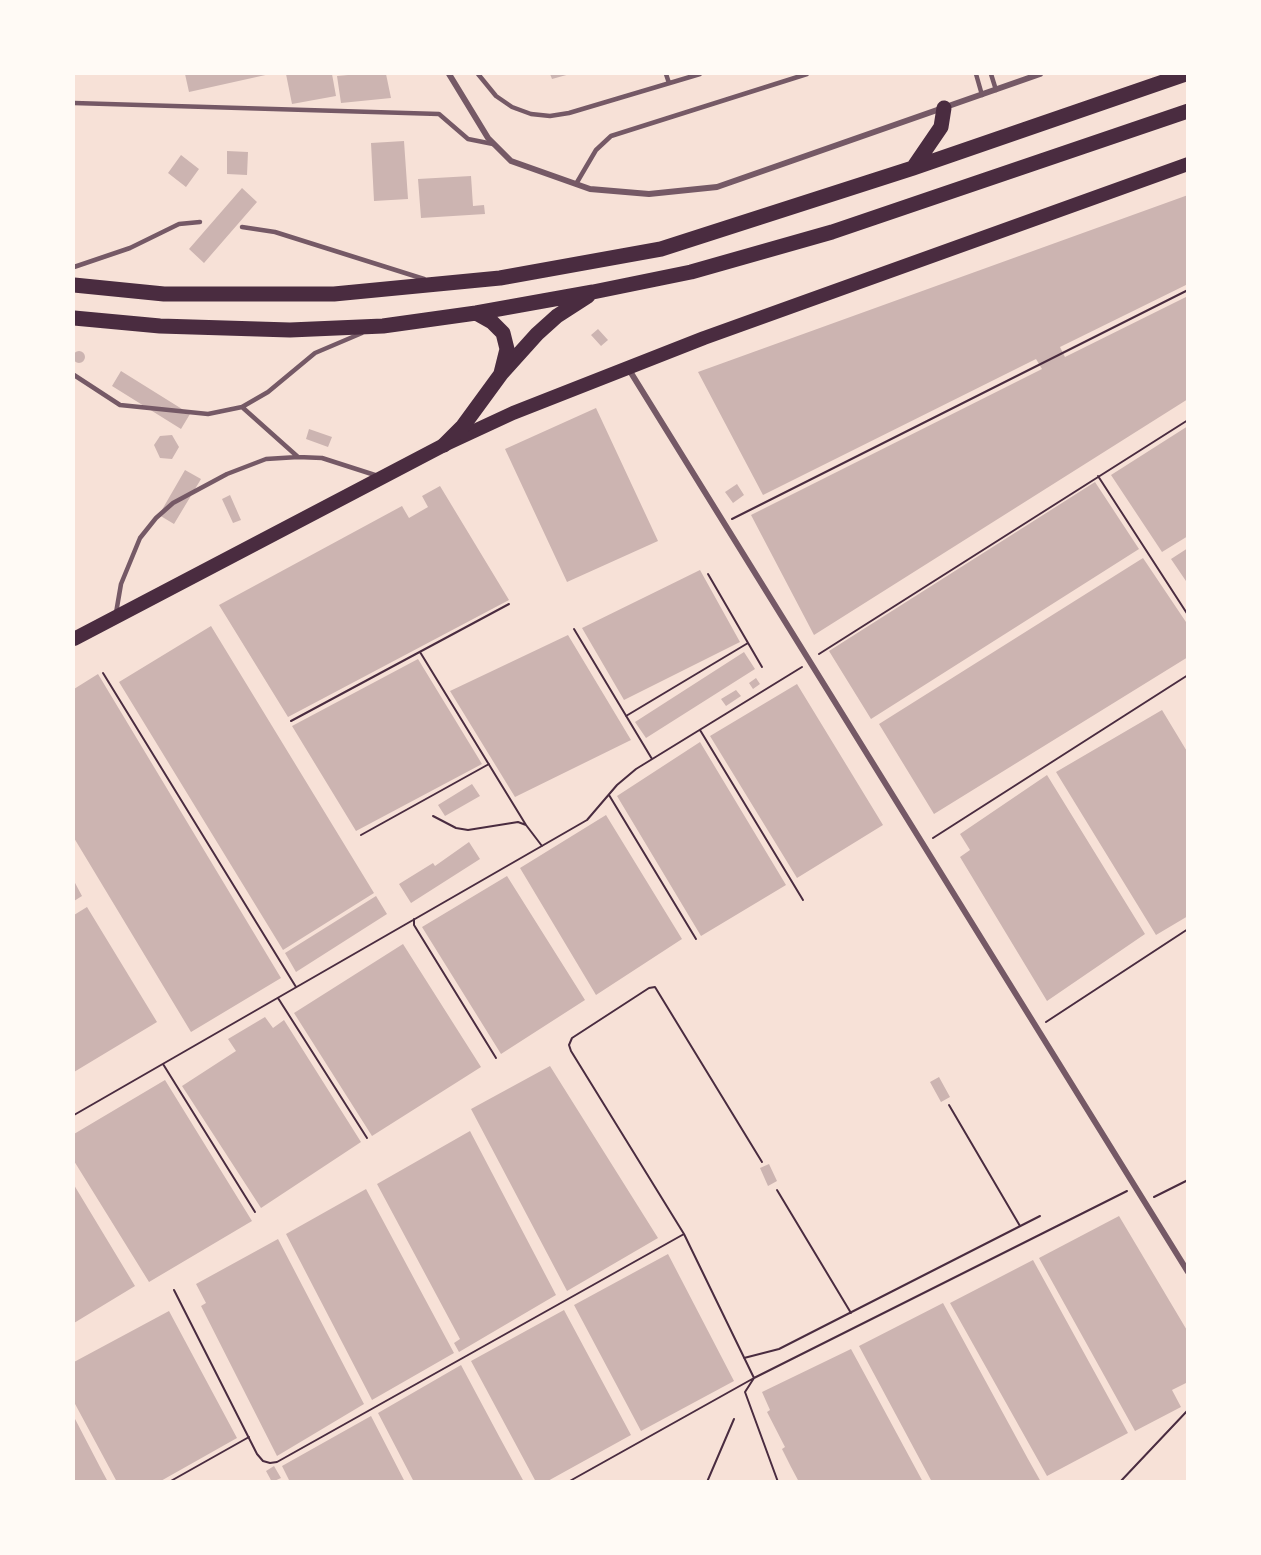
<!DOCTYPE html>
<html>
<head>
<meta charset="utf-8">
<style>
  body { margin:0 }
  #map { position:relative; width:1261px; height:1555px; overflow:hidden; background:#f7e1d7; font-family:Georgia,serif }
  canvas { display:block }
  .frame { position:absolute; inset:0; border:75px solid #fffaf5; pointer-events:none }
</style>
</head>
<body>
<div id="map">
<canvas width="1261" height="1555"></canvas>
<div class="frame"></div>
</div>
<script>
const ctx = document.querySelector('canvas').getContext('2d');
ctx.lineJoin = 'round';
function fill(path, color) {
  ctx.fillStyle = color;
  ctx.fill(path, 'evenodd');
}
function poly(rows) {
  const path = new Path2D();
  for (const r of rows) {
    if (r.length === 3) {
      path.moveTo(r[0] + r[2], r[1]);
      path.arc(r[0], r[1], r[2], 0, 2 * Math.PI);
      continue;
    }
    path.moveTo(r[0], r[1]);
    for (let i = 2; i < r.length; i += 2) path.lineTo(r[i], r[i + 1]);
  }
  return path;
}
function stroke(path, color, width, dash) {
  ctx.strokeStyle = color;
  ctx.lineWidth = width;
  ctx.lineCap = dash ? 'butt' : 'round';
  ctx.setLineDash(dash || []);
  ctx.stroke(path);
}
const building = poly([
  [185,74,270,74,189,92],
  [286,74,332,74,336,96,292,104],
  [359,74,386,74,391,98,341,103,337,76],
  [550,74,570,74,552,79],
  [404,141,408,199,374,201,371,143],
  [227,151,248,152,247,175,227,174],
  [181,155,199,169,186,187,168,173],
  [471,176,473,206,484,205,485,214,421,218,418,179],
  [242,188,257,202,204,263,189,249],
  [1188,195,1188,284,1060,347,1065,357,1188,296,1188,399,814,635,751,515,1042,369,1036,359,763,495,698,372],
  [598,329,608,340,601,346,591,335],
  [79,357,6],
  [121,371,190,414,181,429,112,386],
  [596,408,658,541,567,582,505,449],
  [1188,426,1188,536,1162,552,1111,475],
  [309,429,332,437,328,447,306,439],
  [172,435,179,447,172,459,160,458,154,445,160,436],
  [185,470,201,479,174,524,159,515],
  [1095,482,1139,549,871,719,829,651],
  [737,484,744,495,733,503,725,492],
  [440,486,509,600,288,717,219,605,402,506,409,518,428,507,422,496],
  [230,495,241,520,233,523,222,499],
  [1188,548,1188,584,1171,559],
  [1143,558,1188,625,1188,657,934,814,879,724],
  [700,570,740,642,624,700,582,628],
  [211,626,374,893,283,950,119,682],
  [568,635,631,740,515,797,450,691],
  [744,652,755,669,646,738,635,722],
  [418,659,482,764,356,831,292,726],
  [98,674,281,978,191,1032,74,838,74,689],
  [756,678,760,684,753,689,749,683],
  [797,684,883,825,797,878,710,736],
  [736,690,741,696,726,706,721,699],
  [1162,710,1188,753,1188,916,1156,935,1056,772],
  [700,742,786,885,701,936,617,796],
  [1047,775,1145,934,1047,1001,960,857,970,850,960,834],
  [472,784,480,796,445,816,438,805],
  [606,815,682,939,596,995,520,868],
  [469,842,480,859,411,903,399,884,433,863,435,866],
  [507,876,585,1000,501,1054,422,927],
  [74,881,82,896,74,901],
  [376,896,387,914,296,972,285,953],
  [87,907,157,1022,74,1072,74,915],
  [403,944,481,1067,372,1136,294,1013],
  [265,1017,273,1028,284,1020,361,1142,261,1208,182,1086,236,1051,228,1039],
  [550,1066,658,1238,567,1291,471,1109],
  [939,1077,950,1097,941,1102,930,1082],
  [165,1080,252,1221,149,1282,74,1161,74,1134],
  [470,1131,556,1295,459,1352,454,1343,460,1339,377,1184],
  [769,1164,777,1181,768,1186,760,1168],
  [74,1185,135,1286,74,1323],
  [366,1189,454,1353,372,1400,286,1234],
  [1119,1216,1188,1332,1188,1382,1172,1390,1181,1407,1135,1431,1039,1258],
  [278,1239,364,1404,277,1456,201,1306,206,1303,196,1284],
  [668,1254,734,1381,641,1431,574,1305],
  [1033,1260,1128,1433,1047,1476,950,1303],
  [943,1303,1028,1459,1041,1482,932,1482,859,1346],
  [564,1310,631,1435,546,1482,536,1482,471,1361],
  [169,1311,237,1438,159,1482,117,1482,74,1402,74,1362],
  [851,1349,870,1384,923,1482,799,1482,791,1467,782,1449,785,1447,767,1412,770,1410,762,1392],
  [461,1365,500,1438,524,1482,414,1482,378,1413],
  [371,1416,405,1482,290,1482,282,1466],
  [74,1417,100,1467,108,1482,74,1482],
  [274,1466,281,1478,272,1482,266,1471]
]);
const path = poly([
  [1098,476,1188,615],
  [732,519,1188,290],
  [708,574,762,667],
  [574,629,652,759],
  [420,652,526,825],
  [819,654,1188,420],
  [103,673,296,987],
  [626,716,748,643],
  [291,721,509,604],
  [700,730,803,900],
  [609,795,696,939],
  [433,816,456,828,468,830,518,822,526,825,542,846],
  [361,835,489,764],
  [933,838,1188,675],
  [414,919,414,925,496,1058],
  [278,998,367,1138],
  [1046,1022,1188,929],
  [163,1064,255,1212],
  [949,1105,1020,1226],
  [74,1115,587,820,617,785,636,769,802,667],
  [762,1162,655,987,649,988,572,1038,569,1045,571,1051,684,1234,754,1378,745,1392,778,1482],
  [777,1190,851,1313],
  [1154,1197,1188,1180],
  [174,1290,257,1454,263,1461,270,1463,277,1462,684,1234],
  [744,1358,779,1349,1040,1216],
  [169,1482,249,1437],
  [568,1482,754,1378,1127,1191],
  [707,1482,734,1419],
  [1120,1482,1188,1410]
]);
const service = poly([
  [478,74,496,96,512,107,531,114,550,116,569,113,700,74],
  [666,74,669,83],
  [976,74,982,95],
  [991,74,996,90],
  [74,103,439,114,468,139,493,144],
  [576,184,596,150,611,136,807,74],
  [242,227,275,232,424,279],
  [74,267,130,248,179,224,200,222],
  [74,375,120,405,208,414,242,407,268,392,315,353,362,333],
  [242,407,298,457],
  [116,613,121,584,140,538,156,518,173,503,227,474,266,459,298,457,322,458,378,476]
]);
const minor = poly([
  [449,74,488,138,511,161,590,189,649,194,717,187,1040,74],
  [628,368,1188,1272]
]);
const primary = poly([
  [74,639,444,445,513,413,704,338,1188,164]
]);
const motorway = poly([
  [913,168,941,127,944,108],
  [74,285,164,294,334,294,500,278,661,249,913,168,1186,74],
  [476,313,492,322,503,333,507,349,501,373],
  [74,318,160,326,290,330,383,326,476,313,593,292,691,272,832,232,1188,111],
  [444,445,463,426,501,374,537,334,557,316,588,296]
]);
fill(building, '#ccb4b1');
stroke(path, '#4a2c40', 2);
stroke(service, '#755966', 4.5);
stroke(minor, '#755966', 6);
stroke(primary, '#4a2c40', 14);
stroke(motorway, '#4a2c40', 15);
</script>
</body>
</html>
